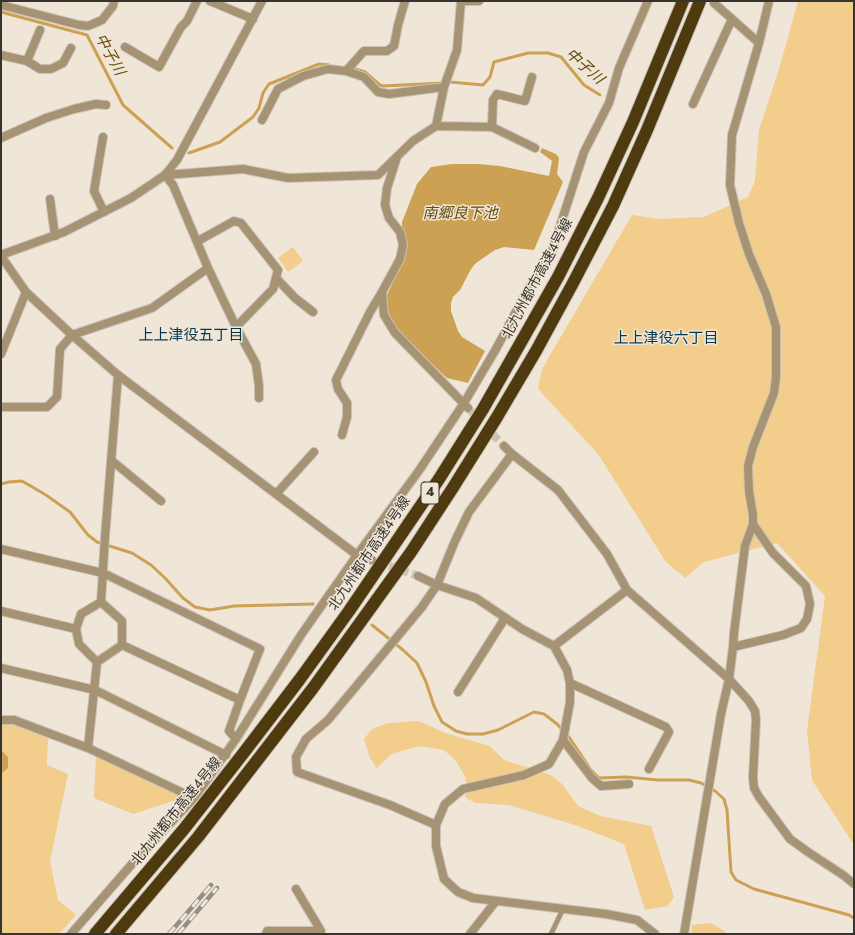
<!DOCTYPE html>
<html>
<head>
<meta charset="utf-8">
<style>
  body { margin:0 }
  #map { position:relative; width:855px; height:935px; overflow:hidden; background:#efe6d8; font-family:Jost,sans-serif }
  canvas { display:block }
  .frame { position:absolute; inset:0; border:2px solid #37332e; pointer-events:none }
</style>
</head>
<body>
<div id="map">
<canvas width="855" height="935"></canvas>
<div class="frame"></div>
</div>
<script>
const ctx = document.querySelector('canvas').getContext('2d');
ctx.lineJoin = 'round';
function fill(path, color) {
  ctx.fillStyle = color;
  ctx.fill(path, 'evenodd');
}
function poly(rows) {
  const path = new Path2D();
  for (const r of rows) {
    path.moveTo(r[0], r[1]);
    for (let i = 2; i < r.length; i += 2) path.lineTo(r[i], r[i + 1]);
  }
  return path;
}
function stroke(path, color, width, dash) {
  ctx.strokeStyle = color;
  ctx.lineWidth = width;
  ctx.lineCap = dash ? 'butt' : 'round';
  ctx.setLineDash(dash || []);
  ctx.stroke(path);
}
function drawText(font, color, halo, rows, align = 'center') {
  ctx.font = font + ' Jost,"Noto Sans JP",sans-serif';
  ctx.lineWidth = 3;
  ctx.setLineDash([]);
  ctx.textBaseline = 'middle';
  ctx.strokeStyle = halo;
  ctx.fillStyle = color;
  for (const [text, x, y, turn = 0] of rows) {
    ctx.save();
    ctx.translate(x, y);
    ctx.rotate((+turn || 0) * Math.PI / 180);
    ctx.textAlign = isNaN(turn) ? turn : align;
    if (halo) ctx.strokeText(text, 0, 0);
    ctx.fillText(text, 0, 0);
    ctx.restore();
  }
}
const green = poly([
  [798,1,854,1,854,845,812,780,807,731,825,596,777,543,704,562,685,578,666,562,598,454,538,389,542,369,632,215,659,219,704,217,748,197,755,181,759,130,780,66],
  [293,247,303,261,288,272,278,258],
  [419,721,445,733,490,746,504,760,551,775,562,784,578,806,600,816,651,826,674,897,668,906,645,910,624,844,575,825,509,805,475,803,465,797,466,778,456,761,444,750,418,746,392,754,377,768,370,758,364,739,372,729,388,723],
  [1,725,13,725,48,738,47,765,68,774,50,861,58,900,76,915,59,934,1,934,1,774,8,768,3,752,1,750],
  [96,756,182,798,133,814,94,798],
  [711,923,726,932,726,934,691,934,692,925]
]);
const water = poly([
  [542,148,556,154,559,158,557,174,563,182,534,250,504,247,495,250,476,263,471,269,460,290,453,297,451,303,451,311,458,331,462,337,485,351,468,383,447,378,421,355,396,328,388,312,386,297,406,253,406,240,402,230,402,222,417,184,431,167,452,164,478,164,500,166,549,176,552,161,540,152],
  [1,750,8,757,8,768,1,774]
]);
const stream = poly([
  [1,12,87,35,123,105,172,148],
  [355,69,365,72,380,85,383,86,443,83],
  [450,82,483,85,490,77,494,62,528,53,548,53,561,57,584,85,600,95],
  [189,153,220,142,253,117,259,108,263,93,269,84,319,64,329,65],
  [1,484,9,482,22,481,46,495,70,512,88,535,97,542,132,553,151,565,165,578,183,598,195,607,210,610,234,606,313,604],
  [372,625,403,650,417,663,426,682,434,706,442,722,456,731,467,734,483,734,498,730,534,712,544,714,557,724,569,737,591,770,599,778,626,777,658,780,689,780,701,783,715,791,724,799,727,810,731,872,736,880,754,889,849,915,854,918]
]);
const minorTunnel = poly([
  [468,408,504,446],
  [378,562,418,576]
]);
const service = poly([
  [551,934,563,909]
]);
const minor = poly([
  [210,1,253,19],
  [461,1,479,1],
  [714,3,759,43],
  [1,5,79,25,88,26,102,20,113,6,114,1],
  [125,47,159,67,181,27,187,21,197,1],
  [1,55,27,61,40,30],
  [27,61,40,69,51,69,63,63,71,48],
  [346,71,364,51,387,51,394,46,398,25,405,1],
  [693,104,732,19],
  [262,120,278,89,303,76,328,69,346,71,364,77,378,92,389,94,444,87],
  [436,126,492,127,535,148],
  [492,127,493,100,497,94,525,101,532,77],
  [103,137,94,191,104,212],
  [1,138,46,118,74,109,96,104,106,105],
  [397,157,387,188,385,205,389,218,400,232,403,245,400,259,382,292,384,315,395,333,468,408],
  [165,175,243,169,288,178,378,175,413,141,436,126,444,87,457,50,461,1],
  [165,175,173,185,208,268,236,327,273,289,278,270,241,223,234,221,198,241],
  [50,199,55,236],
  [1,256,26,292,72,335,118,375,357,555,372,560],
  [276,278,295,298,313,312],
  [236,327,256,364,259,386,259,398],
  [1,354,26,292],
  [1,407,47,407,57,397,60,349,72,335,152,308,208,268],
  [342,435,347,417,347,403,338,389,336,380,370,312,382,292],
  [504,446,512,454,558,490,607,554,627,590,729,679,749,701,755,711,756,720,753,777,754,788,759,797,790,839,808,852,843,875,854,884],
  [111,460,161,501],
  [276,494,314,452],
  [1,549,103,573,260,649,240,700,122,645],
  [418,576,437,585,476,598,522,629,554,646,567,670,570,683,570,702,563,740,549,764,524,775,463,789,445,804,436,825,436,846,444,879,458,892,473,898,606,914,637,920,655,934],
  [101,602,105,537,118,375],
  [101,602,122,621,122,645,97,662,79,644,76,629,81,614,101,602],
  [1,611,76,629],
  [554,646,627,590],
  [733,647,734,633,745,546,753,524,753,515,749,491,748,466,753,447,774,393,776,377,776,327,766,294,749,254,739,223,730,185,732,135,759,43,769,1],
  [1,668,95,690,226,755],
  [570,683,666,727,669,732,649,769],
  [458,692,505,618],
  [1,720,14,720,88,748,194,798],
  [236,739,229,731,240,700],
  [563,740,592,778,601,786,629,784],
  [88,748,97,662],
  [436,825,390,805,297,772,296,757,306,739,328,720,422,607,437,585,455,541,469,512,512,454],
  [71,934,132,864,194,798,236,739,301,635,357,555,418,472,464,403,496,349,528,289,551,254,584,152,609,103,619,68,648,1],
  [266,934,267,931,321,931,296,889],
  [470,934,496,901],
  [684,934,721,714,729,679,733,647,783,635,801,628,807,619,810,604,806,586,773,553,753,524]
]);
const tertiary = poly([
  [1,255,64,232,131,198,165,175,177,160,262,1]
]);
const motorway = poly([
  [95,934,184,829,242,755,300,679,349,611,439,479,483,409,558,277,598,198,633,122,683,1],
  [116,934,198,837,313,688,411,552,454,486,497,417,536,351,573,283,613,206,647,130,700,1]
]);
const rail = poly([
  [169,934,211,885],
  [178,934,217,888]
]);
const shields = [
  [430,493,18]
];
const shieldNames = [
  ["4",430,493]
];
const streetNames = [
  ["北九州都市高速4号線",538,279,-62],
  ["北九州都市高速4号線",370,554,-56],
  ["北九州都市高速4号線",177,812,-51]
];
const waterNames = [
  ["中子川",109,55,61],
  ["中子川",584,67,42],
  ["南郷良下池",460,214]
];
const neighbourhoodNames = [
  ["上上津役五丁目",191,336],
  ["上上津役六丁目",666,339]
];
fill(green, '#f2cd8c');
fill(water, '#cca153');
stroke(stream, '#cca153', 3);
stroke(minorTunnel, '#cac2b6', 8, [8, 4]);
stroke(service, '#cac2b6', 6);
stroke(minor, '#cac2b6', 10);
stroke(tertiary, '#cac2b6', 10);
stroke(motorway, '#cac2b6', 14);
stroke(service, '#a69374', 4.5);
stroke(minor, '#a69374', 8);
stroke(tertiary, '#a69374', 8);
stroke(motorway, '#4f390e', 12);
stroke(rail, '#958e85', 4.5);
stroke(rail, '#efe6d8', 3, [9]);
for (const [x, y, w] of shields) {
  const box = new Path2D();
  box.roundRect(x - w / 2, y - 11, w, 22, 3);
  ctx.fillStyle = '#efe6d8';
  ctx.fill(box);
  stroke(box, '#37332e', 1);
}
drawText('bold 13px', '#37332e', null, shieldNames);
drawText('14px', '#37332e', '#efe6d8', streetNames);
drawText('italic 15px', '#674a0d', '#efe6d8', waterNames);
drawText('15px', '#06384b', '#efe6d8', neighbourhoodNames);
</script>
</body>
</html>
